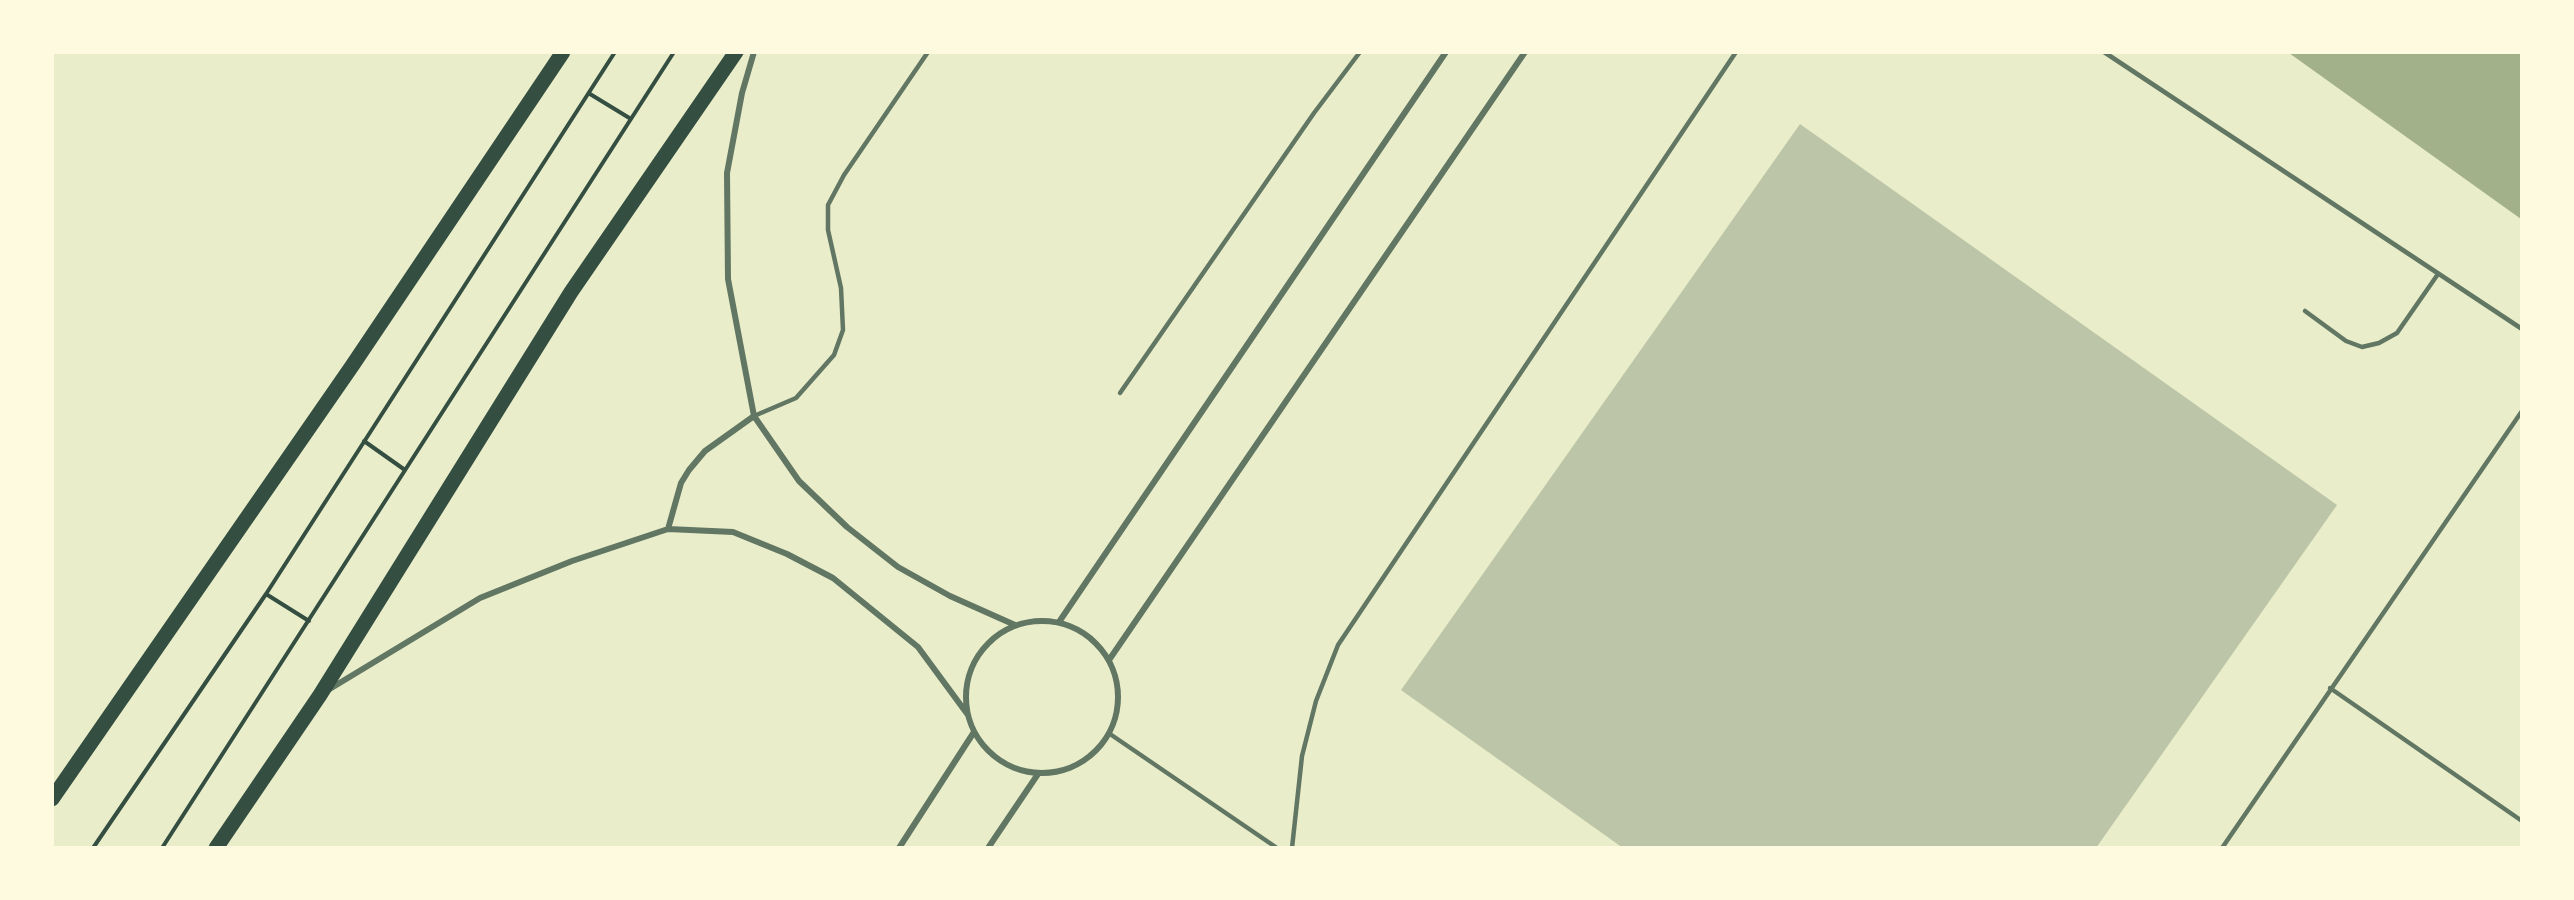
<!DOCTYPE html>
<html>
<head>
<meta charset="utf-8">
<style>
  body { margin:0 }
  #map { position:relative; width:2574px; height:900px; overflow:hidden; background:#e9edc9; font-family:"Roboto Condensed",sans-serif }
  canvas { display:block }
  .frame { position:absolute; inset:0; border:54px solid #fefae0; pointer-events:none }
</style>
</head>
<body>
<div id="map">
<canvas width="2574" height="900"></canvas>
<div class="frame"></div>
</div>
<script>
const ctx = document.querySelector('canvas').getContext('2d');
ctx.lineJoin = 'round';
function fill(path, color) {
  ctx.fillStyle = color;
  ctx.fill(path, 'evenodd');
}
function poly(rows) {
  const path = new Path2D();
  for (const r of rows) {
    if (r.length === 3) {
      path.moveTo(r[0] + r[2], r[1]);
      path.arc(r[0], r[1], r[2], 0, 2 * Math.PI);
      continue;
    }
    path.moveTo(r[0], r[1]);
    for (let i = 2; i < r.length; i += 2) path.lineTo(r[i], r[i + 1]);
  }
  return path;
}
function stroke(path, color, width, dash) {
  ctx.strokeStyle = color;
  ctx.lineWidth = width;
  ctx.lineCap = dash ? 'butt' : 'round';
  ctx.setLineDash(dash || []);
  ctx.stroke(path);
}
const water = poly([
  [2289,53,2521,53,2521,219]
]);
const building = poly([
  [1800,124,2337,505,2096,848,1623,848,1401,690]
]);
const path = poly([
  [590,94,631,119],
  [364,441,405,470],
  [266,594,309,621],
  [93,848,266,594,615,52],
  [162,848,674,52]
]);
const service = poly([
  [2104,52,2522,329],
  [2305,311,2346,341,2362,347,2379,343,2397,333,2438,274],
  [1120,393,1314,113,1360,52],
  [754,416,796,398,834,355,843,330,841,288,828,230,828,205,844,175,928,52],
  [2330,688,2522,821],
  [1110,734,1277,848],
  [1292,848,1302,756,1316,701,1338,645,1736,52],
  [2222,848,2522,411]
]);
const minor = poly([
  [754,52,742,93,727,173,728,279,754,416,799,481,847,527,898,567,950,596,1015,625],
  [668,529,681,483,689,470,705,451,754,416],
  [1042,697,76],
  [1059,622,1446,52],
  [1109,660,1525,52],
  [328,690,480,598,572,561,668,529,733,532,787,554,833,578,918,647,968,715],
  [899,848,974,732],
  [988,848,1038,774]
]);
const primary = poly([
  [52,799,352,366,563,52],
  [216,848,320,695,571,292,736,52]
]);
fill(water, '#a3b18a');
fill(building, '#bcc5a7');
stroke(path, '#344e41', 4);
stroke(service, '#617663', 4.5);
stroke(minor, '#617663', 6);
stroke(primary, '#344e41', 15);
</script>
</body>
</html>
